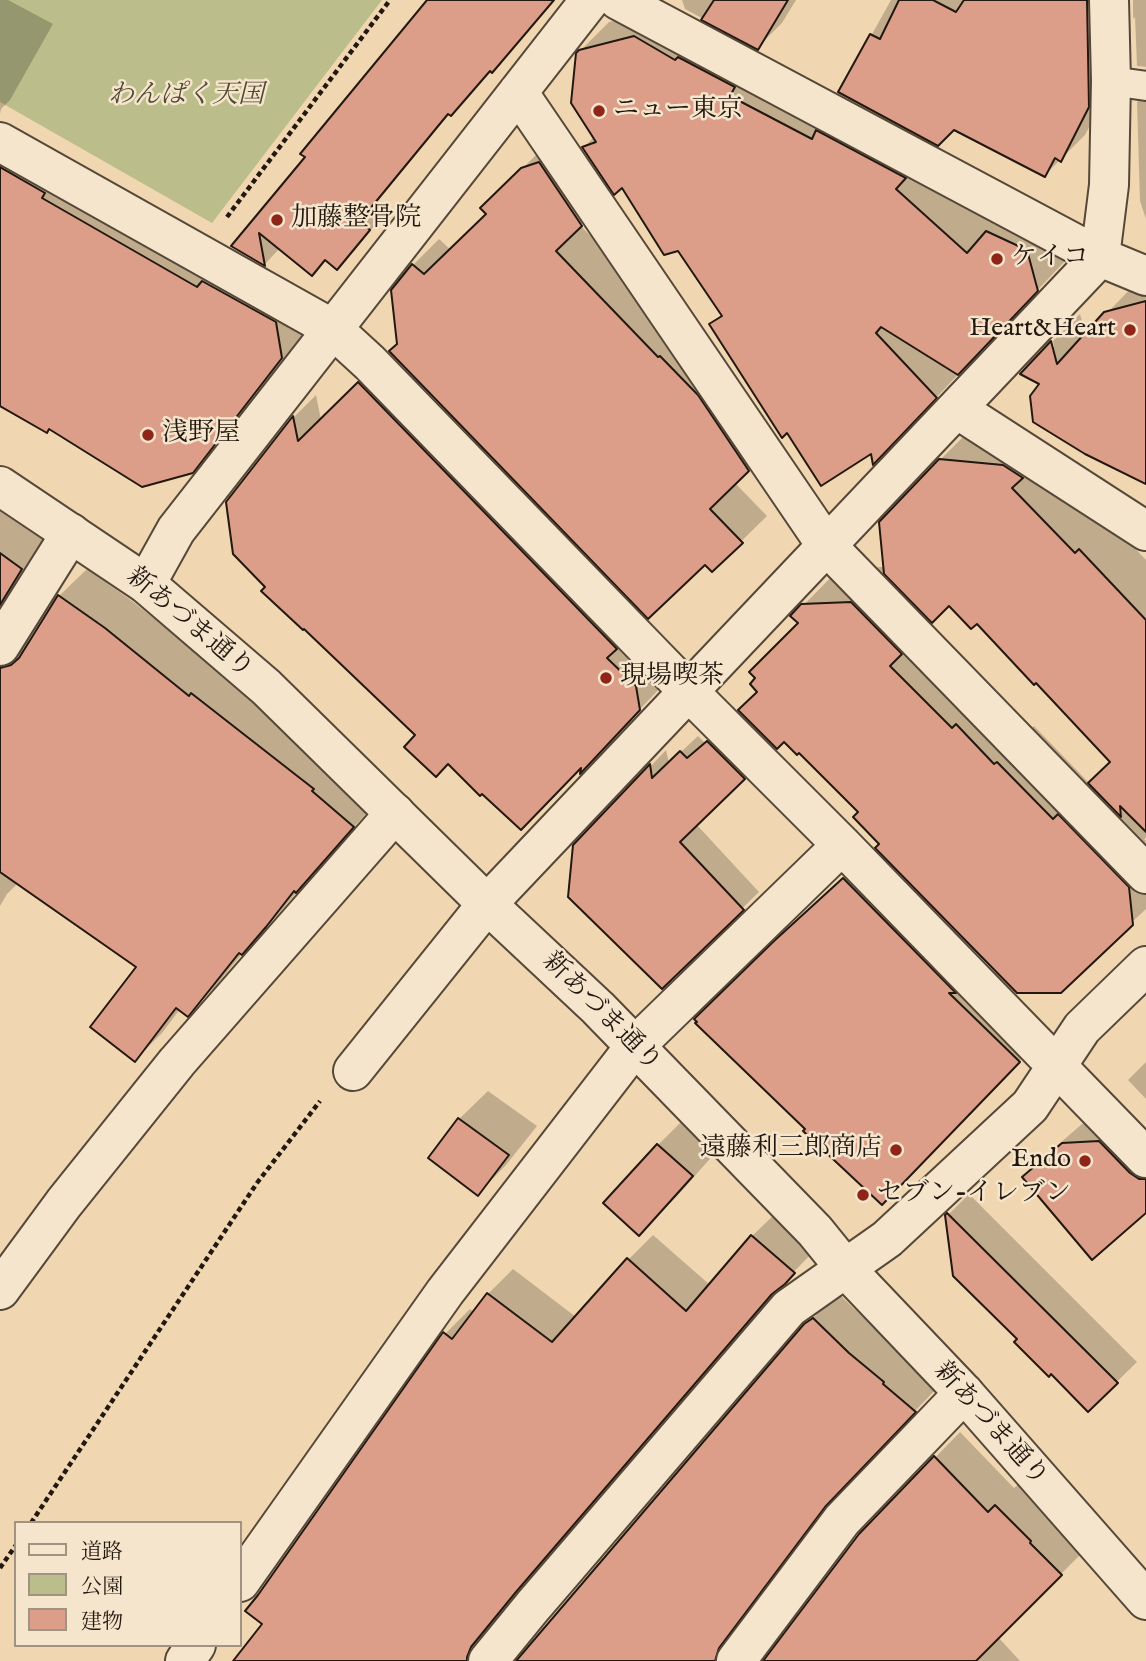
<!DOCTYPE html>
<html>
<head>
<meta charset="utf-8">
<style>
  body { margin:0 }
  #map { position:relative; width:1146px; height:1661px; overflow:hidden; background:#f0d7b1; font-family:"IM FELL English","Noto Serif JP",serif }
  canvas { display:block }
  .legend { position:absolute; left:14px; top:1521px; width:228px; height:126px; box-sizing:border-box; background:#f5e5cc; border:2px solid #a19381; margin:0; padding:9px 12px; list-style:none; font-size:21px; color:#221810 }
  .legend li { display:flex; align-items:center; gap:14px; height:35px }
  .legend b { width:35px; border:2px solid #a19381 }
</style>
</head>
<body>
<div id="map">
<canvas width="1146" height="1661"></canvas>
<ul class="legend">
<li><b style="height:9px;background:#f5e5cc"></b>道路</li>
<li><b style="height:19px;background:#bbbe8a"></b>公園</li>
<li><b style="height:19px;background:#dc9e88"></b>建物</li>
</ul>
</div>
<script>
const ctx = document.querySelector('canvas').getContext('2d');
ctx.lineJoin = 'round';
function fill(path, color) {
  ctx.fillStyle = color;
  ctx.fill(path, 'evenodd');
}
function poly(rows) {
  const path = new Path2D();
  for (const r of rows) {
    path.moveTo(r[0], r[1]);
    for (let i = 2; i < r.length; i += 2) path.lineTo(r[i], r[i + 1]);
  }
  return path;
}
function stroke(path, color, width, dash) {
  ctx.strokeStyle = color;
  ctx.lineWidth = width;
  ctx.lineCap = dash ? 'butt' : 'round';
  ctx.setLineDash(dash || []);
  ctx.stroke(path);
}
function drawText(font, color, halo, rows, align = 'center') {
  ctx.font = font + ' "IM FELL English","Noto Serif JP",serif';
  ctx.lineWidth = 5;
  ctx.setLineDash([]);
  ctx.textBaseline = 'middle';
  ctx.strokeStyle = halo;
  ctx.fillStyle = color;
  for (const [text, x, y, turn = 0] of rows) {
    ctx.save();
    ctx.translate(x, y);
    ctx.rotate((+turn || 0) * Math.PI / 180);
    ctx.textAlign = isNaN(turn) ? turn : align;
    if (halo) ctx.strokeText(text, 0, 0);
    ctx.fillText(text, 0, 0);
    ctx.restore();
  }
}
const green = poly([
  [0,0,382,0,212,223,0,102]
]);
const shadow = poly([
  [0,0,8,0,53,24,10,100,1,109,0,114],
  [433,0,555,0,510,52,491,70,469,96,450,113,377,202,387,210,355,250,337,268,326,259,312,274,280,248,265,264,233,246],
  [682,0,796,0,782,23,757,48,685,9],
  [891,0,1112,0,1113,81,1085,135,1045,175,954,128,840,92],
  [1133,0,1146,0,1146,67,1137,66,1135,17,1133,19],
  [664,9,923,159,995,225,1016,204,1054,222,1065,261,901,435,873,451,787,431,711,324,722,314,679,249,622,185,584,147,595,136,580,51,609,22],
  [1146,93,1146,219,1140,201,1137,102],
  [0,133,296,301,302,336,213,450,192,472,50,427,0,405],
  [548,143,607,199,580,225,685,333,773,444,735,483,767,516,712,570,399,345,393,290,413,265,439,239,451,250,488,214,508,183],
  [1146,281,1146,482,1042,384,1051,347,1054,347,1053,341,1080,314,1086,335,1135,284],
  [382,360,663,685,603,748,583,764,417,735,267,587,227,502,294,417,316,395,321,420],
  [969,431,1109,521,1146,560,1146,838,1144,839,1146,841,1146,909,1131,923,881,844,860,812,759,692,800,623,793,616,840,568,885,567,940,460],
  [949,604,977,621,1112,762,1090,784,1034,726,1031,729,994,689,989,693,925,628],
  [0,506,48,540,15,637,28,641,31,640,59,596,87,569,132,601,380,798,308,879,269,925,249,945,215,987,188,1014,180,1009,162,1033,135,1060,138,967,18,883,7,894,0,906],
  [724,725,760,761,696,824,759,892,662,987,575,846,666,750,669,763,698,736,705,743],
  [871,853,1045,1034,908,1177,803,915],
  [1146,1062,1146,1099,1128,1080],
  [488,1091,537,1126,506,1165,478,1194,430,1158,459,1119],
  [697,1106,730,1136,678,1195,639,1234,606,1203,658,1145],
  [1120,1122,1146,1149,1146,1211,1024,1177,1044,1157,1082,1124],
  [969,1194,1137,1362,1088,1410,1019,1339,947,1216],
  [777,1212,818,1247,782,1284,541,1565,496,1620,491,1630,510,1658,522,1657,805,1326,831,1300,839,1294,874,1328,939,1386,849,1480,743,1621,760,1658,769,1657,860,1535,960,1432,1014,1488,1021,1482,1086,1549,998,1637,1020,1661,235,1661,265,1623,445,1334,470,1309,474,1312,488,1294,513,1269,576,1317,628,1260,653,1235,710,1285,752,1236]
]);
const building = poly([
  [427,0,554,0,492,73,490,71,451,116,448,114,360,221,370,230,337,270,325,260,312,276,259,233,265,266,231,246,305,157,300,154,427,0],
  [714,0,788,0,758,50,701,20,714,0],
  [899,0,933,0,956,12,964,0,1087,0,1089,107,1061,162,1055,158,1045,177,954,130,938,146,838,92,870,34,880,39,899,0],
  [634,36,675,60,678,57,735,87,730,96,812,139,816,130,906,178,896,189,967,253,986,231,1027,250,1038,291,958,375,881,327,876,333,937,398,873,465,871,454,821,486,787,433,782,438,709,324,722,316,678,251,664,255,622,188,614,195,582,147,596,142,571,103,576,53,579,50,634,36],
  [539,162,582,226,556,251,658,357,660,356,698,395,749,471,710,509,743,543,712,572,705,565,648,619,389,351,397,344,391,290,412,264,424,274,486,214,480,208,521,168,539,162],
  [0,167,45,193,42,198,197,287,202,281,276,322,282,358,193,473,142,487,49,429,47,433,0,406,0,167],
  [1146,301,1146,484,1085,454,1033,422,1030,396,1039,384,1020,374,1051,341,1057,364,1104,312,1146,301],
  [358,382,617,649,607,658,636,686,640,710,580,774,581,768,521,830,482,794,480,796,448,764,436,777,404,747,415,735,304,629,303,630,261,591,265,587,233,554,226,502,293,416,298,441,358,382],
  [939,459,1003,465,1023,478,1012,488,1075,553,1079,549,1146,620,1146,832,1120,806,1121,817,1088,783,1110,762,1036,683,1034,685,977,624,971,629,949,606,932,623,884,574,879,522,939,459],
  [0,553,22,569,0,605,0,553],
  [58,595,105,628,189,696,191,693,296,775,314,789,312,791,354,827,296,893,294,891,266,927,242,955,239,953,188,1017,176,1008,135,1062,90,1027,136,967,0,872,0,668,11,665,19,658,58,595],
  [851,602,902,654,890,666,952,728,956,724,994,764,997,762,1053,819,1058,814,1129,887,1133,925,1061,993,1017,993,875,848,879,844,853,817,858,812,799,753,797,755,784,742,777,749,738,710,757,692,750,684,755,678,749,672,798,623,790,616,801,604,851,602],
  [707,741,745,779,680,842,744,910,662,989,568,897,573,845,650,764,652,778,680,751,687,758,707,741],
  [843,878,956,993,949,993,1020,1062,882,1205,803,1131,805,1129,695,1023,697,1022,694,1019,774,941,843,878],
  [458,1118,509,1155,478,1196,428,1158,458,1118],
  [1099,1141,1130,1173,1139,1179,1146,1179,1146,1213,1092,1260,1022,1177,1062,1143,1099,1141],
  [657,1144,693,1176,639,1236,603,1203,657,1144],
  [947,1213,1118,1383,1088,1412,1051,1374,1049,1377,1014,1342,1017,1339,953,1276,945,1215,947,1213],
  [751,1235,795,1273,785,1284,772,1294,516,1592,471,1647,467,1657,467,1661,233,1661,262,1624,245,1611,258,1595,443,1332,452,1339,487,1293,552,1342,627,1258,686,1311,751,1235],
  [813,1318,849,1353,884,1382,883,1384,916,1412,825,1507,719,1648,715,1661,516,1661,804,1324,813,1318],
  [934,1456,988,1512,995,1505,1031,1541,1030,1543,1062,1575,976,1661,763,1661,859,1534,934,1456]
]);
const path = poly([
  [227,217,390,0],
  [31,1523,257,1183,320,1101],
  [0,1568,16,1545]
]);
const service = poly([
  [1111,81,1146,86]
]);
const minor = poly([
  [618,0,1100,257,1146,276],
  [518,92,826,545,1146,874],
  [0,142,333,329,370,363,689,692,842,845,1146,1158],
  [957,409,1146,531],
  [146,584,176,530,590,0],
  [0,646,71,533],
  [353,1071,487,904,1100,257,1109,185,1111,81,1109,0],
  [0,1290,64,1203,177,1062,395,813],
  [240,1582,445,1292,635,1046,842,845],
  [185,1661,196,1645],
  [488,1661,533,1606,789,1308,887,1239,1030,1106,1082,1028,1146,966],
  [736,1661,842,1520,964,1393]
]);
const tertiary = poly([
  [0,486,146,584,266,687,487,904,598,1008,815,1231,845,1268,964,1393,1146,1600]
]);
const markers = [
  [599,111,7,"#8f2418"],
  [277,220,7,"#8f2418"],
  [997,259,7,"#8f2418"],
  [1130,330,7,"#8f2418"],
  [148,435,7,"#8f2418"],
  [606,678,7,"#8f2418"],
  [896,1150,7,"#8f2418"],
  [1085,1161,7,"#8f2418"],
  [863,1195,7,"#8f2418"]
];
const parkNames = [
  ["わんぱく天国",186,97]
];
const poiNames = [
  ["ニュー東京",613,111],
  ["加藤整骨院",291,220],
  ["ケイコ",1011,259],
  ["Heart&Heart",1116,330,"right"],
  ["浅野屋",162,435],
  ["現場喫茶",620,678],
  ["遠藤利三郎商店",882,1150,"right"],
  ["Endo",1071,1161,"right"],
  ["セブン-イレブン",877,1195]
];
const streetNames = [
  ["新あづま通り",189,624,40],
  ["新あづま通り",601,1013,45],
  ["新あづま通り",990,1425,48]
];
fill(green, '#bbbe8a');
fill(shadow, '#0003');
fill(building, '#dc9e88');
stroke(building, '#221810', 2);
stroke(service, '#564838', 32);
stroke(minor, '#564838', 42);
stroke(tertiary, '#564838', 42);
stroke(path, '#221810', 4.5, [5, 3.5]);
stroke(service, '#f5e5cc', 28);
stroke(minor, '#f5e5cc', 38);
stroke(tertiary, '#f5e5cc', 38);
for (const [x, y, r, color] of markers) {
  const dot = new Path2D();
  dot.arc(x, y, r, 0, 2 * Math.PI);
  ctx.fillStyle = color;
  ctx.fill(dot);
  stroke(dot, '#f5e5cc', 2.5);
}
drawText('italic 26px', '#504a35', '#f5e5cc', parkNames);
drawText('26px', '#221810', '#f5e5cc', poiNames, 'left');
drawText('26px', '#221810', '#f5e5cc', streetNames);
</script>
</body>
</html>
